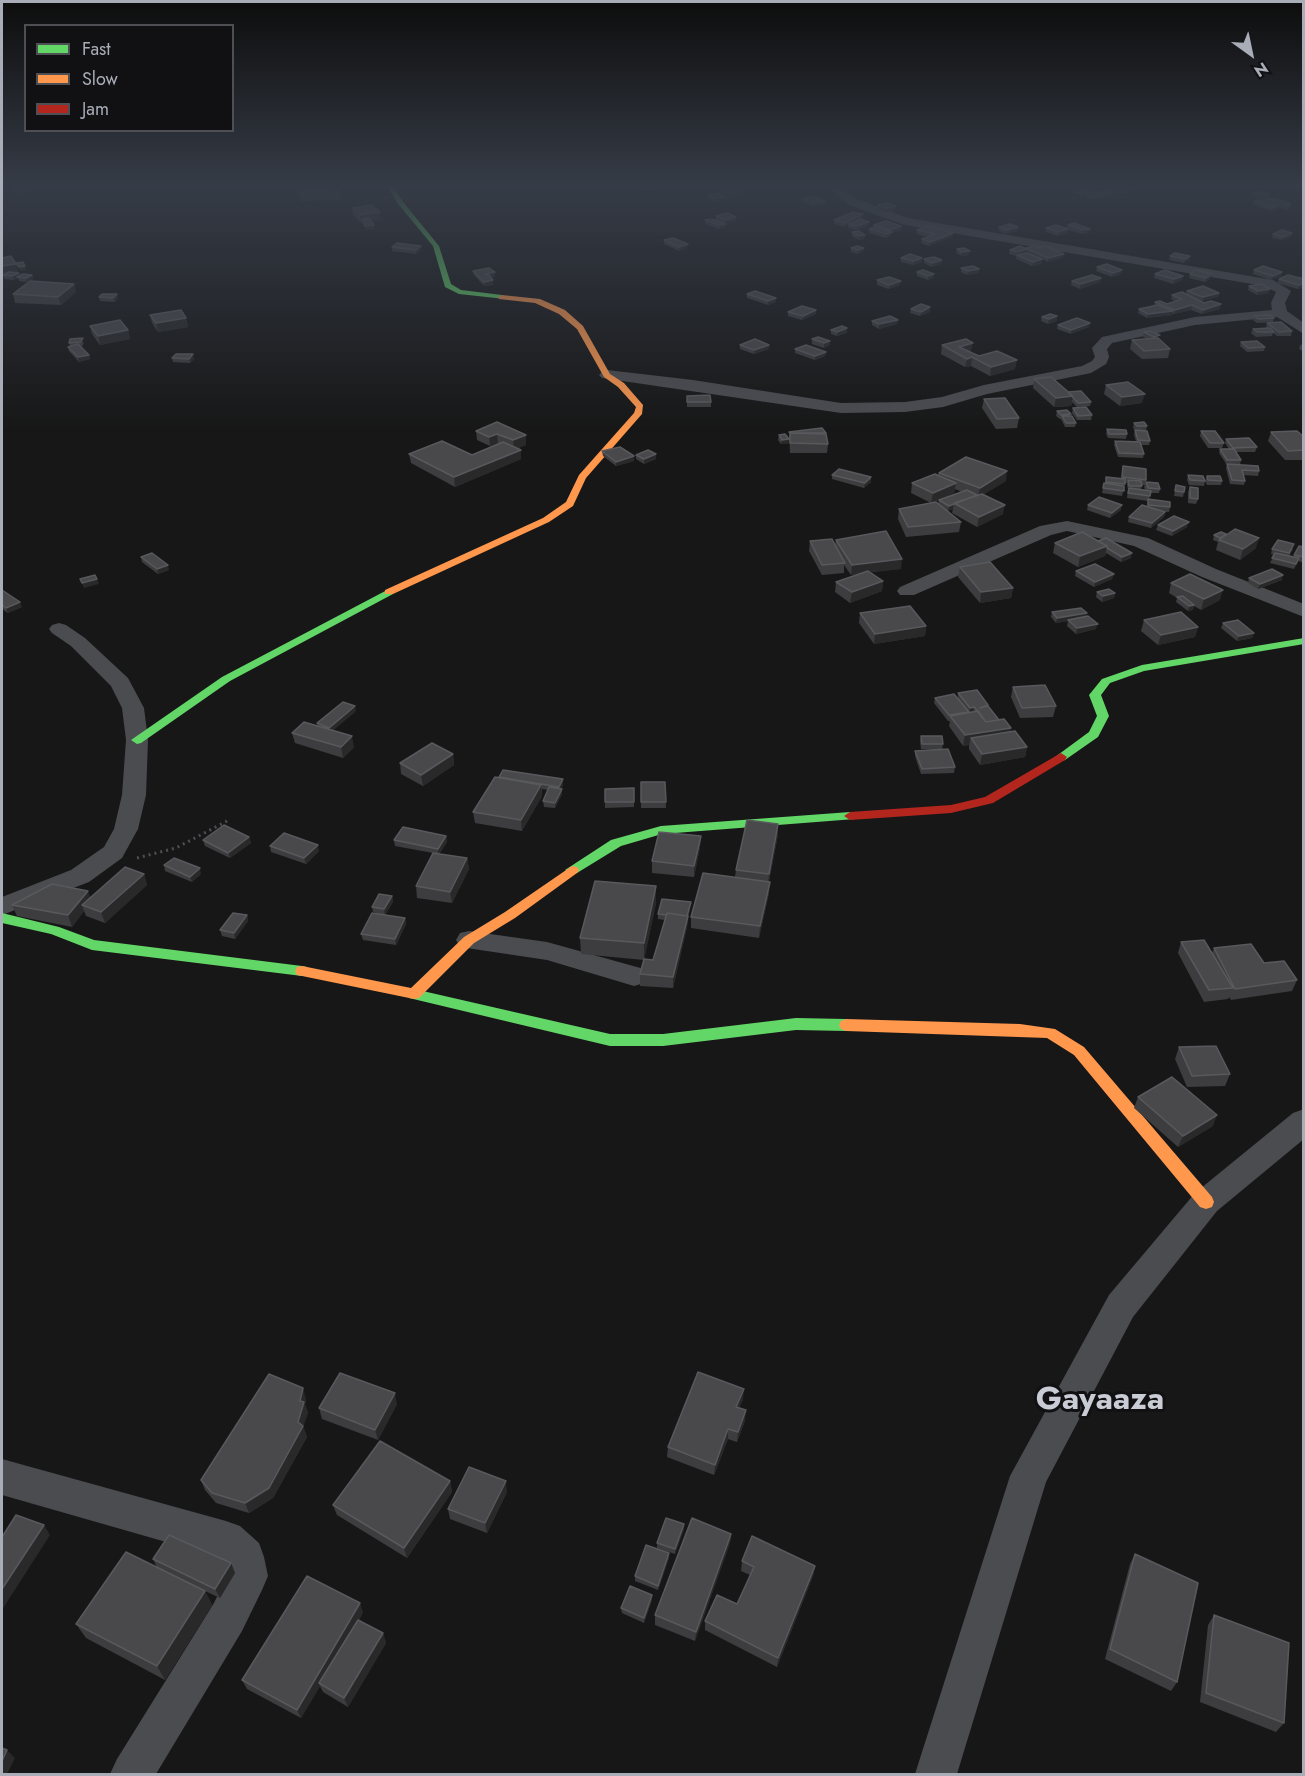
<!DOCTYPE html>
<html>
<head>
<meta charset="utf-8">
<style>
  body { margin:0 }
  #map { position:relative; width:1305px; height:1776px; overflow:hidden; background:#171717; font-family:Jost,sans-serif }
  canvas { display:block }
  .frame { position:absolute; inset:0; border:3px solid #a8adb8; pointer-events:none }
  .legend { position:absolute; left:24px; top:24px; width:210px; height:108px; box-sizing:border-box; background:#111113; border:2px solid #4d4f55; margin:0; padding:8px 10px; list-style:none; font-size:18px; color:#a8adb8 }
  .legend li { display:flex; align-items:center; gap:12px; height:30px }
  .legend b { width:30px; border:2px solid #4d4f55 }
  .north { position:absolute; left:1221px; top:24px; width:60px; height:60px; -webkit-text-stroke:4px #111113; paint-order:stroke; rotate:147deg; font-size:16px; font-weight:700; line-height:24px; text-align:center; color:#a8adb8 }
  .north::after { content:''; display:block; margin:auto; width:21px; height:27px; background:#a8adb8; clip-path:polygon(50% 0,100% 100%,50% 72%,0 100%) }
</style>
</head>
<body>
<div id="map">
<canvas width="1305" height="1776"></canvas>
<div class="frame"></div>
<ul class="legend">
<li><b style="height:8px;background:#63d668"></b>Fast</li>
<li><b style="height:8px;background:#ff974d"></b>Slow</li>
<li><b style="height:8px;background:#b3261e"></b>Jam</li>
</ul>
<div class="north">N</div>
</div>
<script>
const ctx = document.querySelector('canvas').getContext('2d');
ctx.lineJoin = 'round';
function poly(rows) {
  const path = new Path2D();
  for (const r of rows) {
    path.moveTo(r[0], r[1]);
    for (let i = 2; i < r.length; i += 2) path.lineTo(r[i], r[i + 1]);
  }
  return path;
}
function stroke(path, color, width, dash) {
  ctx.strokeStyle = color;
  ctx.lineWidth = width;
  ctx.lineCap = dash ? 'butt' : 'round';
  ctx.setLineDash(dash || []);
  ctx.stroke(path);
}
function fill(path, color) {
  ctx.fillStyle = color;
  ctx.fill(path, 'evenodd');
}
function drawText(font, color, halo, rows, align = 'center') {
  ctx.font = font + ' Jost,sans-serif';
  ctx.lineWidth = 6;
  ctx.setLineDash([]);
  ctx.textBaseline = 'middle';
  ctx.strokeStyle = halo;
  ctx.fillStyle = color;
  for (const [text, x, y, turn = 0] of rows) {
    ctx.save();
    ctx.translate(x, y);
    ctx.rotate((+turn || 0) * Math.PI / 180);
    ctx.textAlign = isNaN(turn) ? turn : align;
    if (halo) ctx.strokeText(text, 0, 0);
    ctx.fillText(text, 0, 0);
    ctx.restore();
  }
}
const path = poly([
  [137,858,176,848,229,820]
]);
const street = poly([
  [824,185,837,185,857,199,908,218,1273,280,1291,291,1285,303,1287,311,1304,323,1304,334,1277,317,1195,325,1112,343,1107,349,1109,357,1106,364,1091,373,987,394,943,407,905,412,841,413,602,378,599,375,602,372,607,370,693,380,841,403,905,402,942,397,984,385,1082,366,1092,361,1095,357,1092,348,1102,337,1195,317,1272,310,1271,303,1276,292,1264,286,905,225,849,205,824,185],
  [1067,521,1148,538,1216,569,1304,604,1304,617,1202,577,1134,546,1067,531,1051,535,914,595,900,595,897,591,900,587,1040,526,1067,521],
  [59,623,66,625,85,638,128,678,144,708,148,740,146,795,138,829,122,858,89,882,2,915,2,897,71,870,104,847,114,829,122,795,126,740,122,708,111,686,71,646,52,633,49,629,52,625,59,623],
  [469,931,547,942,644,969,648,976,644,983,634,986,547,960,460,947,456,940,460,933,469,931],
  [1304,1109,1304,1139,1217,1211,1133,1317,1046,1482,957,1774,915,1774,1010,1476,1109,1295,1195,1193,1293,1113,1304,1109],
  [2,1459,226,1521,240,1526,259,1543,264,1557,268,1576,262,1590,242,1631,156,1774,110,1774,117,1759,214,1603,228,1574,227,1567,215,1556,2,1495,2,1459]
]);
const fast = poly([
  [386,185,392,185,404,203,439,246,451,284,461,290,502,295,506,297,505,299,459,294,445,287,433,246,399,205,386,185],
  [389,589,393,590,393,594,230,681,141,743,137,744,131,740,222,677,389,589],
  [1304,638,1304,644,1144,671,1110,683,1101,695,1109,716,1098,737,1065,760,1061,761,1055,757,1089,732,1097,716,1089,695,1102,679,1142,665,1304,638],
  [850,812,856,816,855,819,662,834,621,846,577,873,572,874,565,870,611,840,661,826,850,812],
  [2,913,59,927,94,940,302,966,307,967,309,971,307,975,302,976,92,950,51,934,2,923,2,913],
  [414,989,610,1034,663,1034,796,1018,846,1019,851,1021,853,1025,851,1029,846,1031,796,1030,663,1046,610,1046,409,998,407,994,409,990,414,989]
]);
const slow = poly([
  [502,295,540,299,565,310,583,326,610,374,624,383,643,405,642,414,586,478,573,506,549,522,393,594,385,594,385,590,543,518,566,502,579,475,634,413,636,407,618,387,604,377,577,329,559,314,535,303,499,299,498,297,502,295],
  [572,866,577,867,579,870,577,873,515,918,474,943,419,998,414,999,302,976,297,975,295,971,297,967,302,966,411,988,464,937,505,912,572,866],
  [846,1019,1020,1024,1055,1029,1084,1047,1212,1197,1214,1202,1212,1207,1206,1209,1200,1207,1074,1055,1047,1038,846,1031,841,1029,839,1025,841,1021,846,1019]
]);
const jam = poly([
  [1061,753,1067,757,1065,760,993,803,951,813,850,820,844,816,850,812,951,805,985,797,1061,753]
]);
const wall = poly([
  [238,185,261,185,261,187,245,189],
  [296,185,316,188,340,187,341,195,340,200,301,201,300,193,297,193],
  [642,185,654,185,654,190,642,190],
  [1141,186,1140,189,1122,194,1116,192,1115,196,1093,200,1086,197,1086,195,1082,196,1073,193,1073,189,1094,190,1093,192,1112,191,1113,187],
  [1252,193,1269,195,1268,198,1290,203,1288,210,1278,207,1277,210,1271,211,1253,205,1254,201,1265,202,1266,199,1268,199,1259,200,1251,196],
  [708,195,725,200,713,202,708,199],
  [803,198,825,201,825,204,814,207,802,202],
  [878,205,895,210,886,212,878,209],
  [352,208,381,220,371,221,374,225,375,229,366,230,363,222,361,223,353,215],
  [863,214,863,218,857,221,868,226,857,230,848,228,848,225,844,227,834,224,834,220],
  [716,216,736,217,736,221,725,223,716,220],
  [705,220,725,228,719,229,705,224],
  [874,225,901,226,901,230,891,233,891,236,886,238,869,233,869,229,874,227],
  [1068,225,1089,233,1083,234,1068,230,1068,233,1058,236,1046,232,1046,228,1067,229],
  [999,227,1018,231,1006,234,999,231],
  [917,230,953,233,953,236,929,246,921,243,922,239,928,237,916,234],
  [852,232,865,235,865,239,858,240,852,236],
  [1273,234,1291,237,1282,240,1272,238],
  [664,240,687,248,679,251,664,244],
  [392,247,421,250,416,254,392,251],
  [851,248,864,248,863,252,858,254,851,252],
  [1026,248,1037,248,1064,254,1063,258,1048,262,1026,252,1026,253,1042,259,1042,264,1032,266,1016,259,1016,256,1009,254,1010,250,1026,249],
  [957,249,969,255,962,256,956,253],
  [1170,256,1190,256,1189,260,1184,263,1169,260],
  [901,258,922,258,922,262,913,265,901,262],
  [924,259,942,260,941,264,932,267,924,263],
  [16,264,18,272,16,272,19,276,32,275,33,279,27,282,19,281,18,278,14,280,4,279,3,275],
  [1097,267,1121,274,1112,277,1096,271],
  [961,268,979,273,967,275,961,272],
  [1254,270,1281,276,1271,280,1253,274],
  [473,271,495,272,495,276,490,277,493,280,493,285,484,286,474,275],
  [917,272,933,278,928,280,917,276],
  [1155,274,1183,276,1182,280,1173,284,1154,278],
  [1190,274,1212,274,1211,278,1205,282,1189,278],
  [1101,278,1100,282,1080,289,1071,285,1072,281],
  [1279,279,1304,279,1298,289,1277,283],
  [877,280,900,285,889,289,877,285],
  [74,284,76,292,61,305,15,303,13,294],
  [1249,286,1269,293,1257,295,1248,290],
  [1187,291,1219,293,1218,297,1202,301,1197,299,1220,309,1202,314,1191,310,1174,314,1172,314,1172,315,1147,318,1138,313,1139,309,1154,305,1155,302,1167,304,1176,301,1171,299,1172,295,1186,294],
  [117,294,118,298,115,302,100,301,99,297],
  [747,294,776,298,776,302,768,305,747,298],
  [930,307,930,312,920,316,910,313,911,309],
  [816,310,816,314,802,320,788,316,788,312],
  [150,315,186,318,188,327,158,332,152,323],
  [1057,316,1057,321,1048,324,1041,321,1042,317],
  [1254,316,1274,318,1273,322,1257,323,1253,320],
  [872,321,897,324,879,329,872,325],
  [1267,323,1292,331,1291,336,1277,336,1273,333,1272,336,1256,337,1251,333,1253,329,1267,328,1266,327],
  [1058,325,1089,327,1071,334,1057,329],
  [90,326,128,330,130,339,100,345,92,334],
  [847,328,847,333,837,336,831,334,831,330],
  [1144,332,1159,339,1170,349,1168,358,1142,359,1130,349,1132,340,1148,339,1143,337],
  [812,339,830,345,824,348,812,344],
  [84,342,82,347,81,347,89,355,90,359,79,362,69,351,68,347,70,346,69,343],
  [1241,342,1265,347,1264,351,1247,352,1240,346],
  [1304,344,1304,352,1299,349,1300,345],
  [740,345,769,349,754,354,740,349],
  [942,345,971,351,969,352,979,356,1015,369,990,376,971,366,965,367,941,354],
  [795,349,826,352,825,356,815,360,795,353],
  [172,358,194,359,190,363,173,362],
  [1034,379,1091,402,1090,406,1077,407,1072,402,1071,406,1054,407,1033,388],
  [1106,385,1142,403,1120,406,1104,394],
  [687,396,711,402,711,407,687,407],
  [984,399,1019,418,1017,428,996,429,982,408],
  [1073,408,1092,415,1091,420,1077,420,1072,413],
  [1057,411,1071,414,1070,416,1076,423,1075,427,1065,427,1061,419,1060,419,1056,416],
  [497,422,526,445,518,448,521,450,521,459,455,487,411,463,409,454,472,455,499,443,498,443,490,446,477,440,476,431],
  [1134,423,1147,426,1146,430,1141,431,1150,441,1149,445,1141,445,1144,454,1143,458,1118,457,1114,445,1115,441,1136,441,1134,435,1135,430,1133,428],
  [1107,429,1127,434,1126,439,1108,438,1106,434],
  [1201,431,1224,443,1222,448,1208,448,1200,436],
  [789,432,828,444,827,453,790,453],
  [1271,432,1304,437,1304,460,1285,460,1268,441],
  [779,435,789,439,788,444,781,444,778,440],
  [1226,439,1257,447,1255,452,1236,452,1241,460,1240,465,1259,471,1258,476,1243,475,1245,481,1244,485,1230,484,1226,468,1227,465,1219,453,1220,449,1229,449,1225,443],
  [602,451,634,461,616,466,603,456],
  [636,455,656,459,644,464,636,459],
  [1123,466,1146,480,1145,485,1142,485,1141,489,1145,490,1144,487,1146,482,1160,489,1159,493,1150,493,1149,499,1170,507,1169,512,1165,512,1164,517,1151,528,1128,522,1129,517,1147,506,1148,501,1127,498,1128,490,1127,485,1127,483,1125,483,1122,496,1102,493,1104,483,1105,484,1106,477,1121,479],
  [939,473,1006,481,984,494,1003,514,977,527,952,513,953,509,948,511,943,508,961,522,959,532,906,537,898,519,899,509,931,503,911,493,912,483,938,475],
  [955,489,962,492,939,500,938,504,934,502,954,493],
  [832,475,871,477,871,482,864,488,832,479],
  [1188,475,1205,481,1204,486,1189,485,1187,480],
  [1207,476,1222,481,1221,485,1207,485,1205,481],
  [1176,485,1185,487,1183,497,1174,496],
  [1190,487,1198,499,1196,504,1188,503,1188,492],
  [1088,505,1121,510,1110,518,1087,510],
  [1158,525,1187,527,1172,536,1156,530],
  [1082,532,1131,558,1121,562,1106,553,1105,556,1078,567,1053,553,1055,543],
  [1214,535,1256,548,1240,560,1216,550,1218,542,1213,540],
  [836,540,901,569,870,572,883,581,882,591,850,603,835,592,836,582,859,574,851,575,844,565,844,573,822,575,809,551,810,541,835,545],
  [1299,546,1304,547,1304,563,1298,561,1294,569,1270,563,1274,555,1271,554,1272,549,1293,549,1289,556,1294,557],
  [141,557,169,570,158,574,142,562],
  [960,567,1013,588,1011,598,980,603,958,577],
  [1076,571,1114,574,1112,579,1094,587,1075,576],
  [1249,578,1282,580,1258,589,1248,583],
  [1171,583,1220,600,1201,610,1194,606,1193,610,1188,611,1176,602,1177,598,1169,593],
  [2,590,22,607,8,613,2,609],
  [1097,592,1115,593,1114,598,1102,602,1096,597],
  [1052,612,1087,613,1086,616,1096,629,1076,634,1067,626,1068,621,1056,623,1051,617],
  [860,613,926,626,925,636,874,644,859,623],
  [1144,620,1198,627,1195,637,1158,645,1141,631],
  [1223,623,1254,633,1252,638,1237,641,1221,628],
  [1013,687,1056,706,1053,717,1020,718,1011,697],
  [958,693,988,707,999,720,1011,728,1010,732,1027,747,1025,757,980,765,969,749,969,745,963,746,949,726,950,721,948,721,934,703,935,698,958,698],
  [356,711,333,730,354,747,343,758,295,743,292,733,317,726,317,723],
  [921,736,943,744,942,750,955,767,954,773,921,774,915,756,915,751,940,750,921,749,920,741],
  [453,754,454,765,423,786,401,774,400,763],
  [499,777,563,779,563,785,561,789,562,794,555,808,544,807,543,801,548,790,542,789,542,796,522,831,475,823,473,812],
  [641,782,665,782,666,808,641,808],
  [634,788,634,807,605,808,605,789],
  [778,835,769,881,769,893,759,938,691,928,691,917,735,877,736,870],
  [446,836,447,842,439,854,467,858,469,869,452,903,417,898,416,886,433,853,395,846,394,840],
  [701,836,700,847,694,877,652,873,652,861],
  [249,837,251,843,230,858,205,846,203,840],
  [270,846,319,851,306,864,271,852],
  [164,865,201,874,192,882,165,871],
  [144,874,147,885,105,923,86,916,84,911,72,927,17,916,12,905,90,898],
  [656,886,656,903,644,960,581,954,580,938],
  [392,896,393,902,385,915,373,912,372,907],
  [690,907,688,919,687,927,673,988,640,986,640,974,653,960,665,920,658,919,658,914],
  [247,915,248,921,235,939,222,936,220,930],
  [405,918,406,924,396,945,363,940,361,934],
  [1181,942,1212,953,1214,948,1264,963,1297,980,1292,991,1231,1000,1229,997,1228,999,1204,1002,1178,953],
  [1179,1047,1230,1074,1225,1086,1187,1087,1175,1059],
  [1138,1097,1213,1126,1178,1147,1134,1108],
  [306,1399,305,1404,308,1413,303,1426,307,1437,273,1498,249,1513,216,1503,205,1490,201,1480],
  [743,1399,739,1408,745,1421,737,1442,728,1439,714,1475,667,1457,668,1447],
  [397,1404,378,1440,322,1419,319,1408],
  [450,1481,452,1492,407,1558,337,1515,333,1505],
  [507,1492,487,1533,450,1519,448,1509],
  [684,1529,675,1554,657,1548,657,1543],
  [731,1534,730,1543,695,1641,655,1625,655,1615],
  [1135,1554,1177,1682,1171,1691,1105,1659,1130,1564],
  [669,1558,658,1590,635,1581,635,1576],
  [153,1559,231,1563,235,1573,220,1598,205,1591,212,1605,165,1680,86,1638,76,1624,157,1568],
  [742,1561,815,1566,813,1576,777,1667,705,1630,705,1621,737,1604,750,1575,741,1571],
  [652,1600,644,1623,622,1613,621,1608],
  [363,1612,359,1620,383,1633,386,1643,348,1707,323,1692,320,1686,301,1718,247,1689,242,1680],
  [1214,1615,1284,1723,1276,1732,1200,1702,1208,1625]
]);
const shadedWall = poly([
  [26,185,38,185,39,187,19,189,18,186],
  [251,185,261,185,261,187,245,189,244,186],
  [367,185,377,185,377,187,362,189,361,186],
  [1141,186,1140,189,1122,194,1123,190],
  [27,190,28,193,14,195,13,191],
  [741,190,740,194,724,195,724,191],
  [1094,190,1093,194,1086,194,1086,195,1082,196,1082,193],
  [1116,192,1115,196,1093,200,1094,197],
  [1269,195,1268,198,1259,200,1260,196],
  [726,197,725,200,713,202,713,198],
  [825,201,825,204,814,207,814,203],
  [896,206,895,210,886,212,887,208],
  [1278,206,1277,210,1271,211,1272,208],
  [380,212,381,220,364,222,362,219,363,222,361,223,360,215],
  [863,214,863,218,844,227,845,223],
  [736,217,736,221,725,223,725,220],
  [869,222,868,226,857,230,857,226],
  [726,224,725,228,719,229,719,225],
  [374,225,375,229,366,230,365,226],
  [901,226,901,230,891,233,891,236,886,238,887,234,889,233,890,230],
  [1018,227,1018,231,1006,234,1007,230],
  [1068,229,1068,233,1058,236,1058,232],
  [1090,229,1089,233,1083,234,1083,230],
  [953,233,953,236,929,246,930,242],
  [1292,233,1291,237,1282,240,1283,237],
  [865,235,865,239,858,240,859,236],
  [688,244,687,248,679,251,679,247],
  [421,246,421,250,416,254,416,250],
  [864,248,863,252,858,254,858,250],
  [1027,249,1026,253,1016,256,1017,252],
  [970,251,969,255,962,256,962,252],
  [1064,254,1063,258,1048,262,1048,258],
  [1190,256,1189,260,1184,263,1185,259],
  [922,258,922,262,913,265,914,261],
  [1042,259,1042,264,1032,266,1033,262],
  [942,260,941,264,932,267,932,263],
  [16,264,18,272,2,275,2,266],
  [25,266,27,270,20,271,19,267],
  [979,269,979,273,967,275,968,271],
  [1122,270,1121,274,1112,277,1113,273],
  [495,272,495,276,485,278,485,274],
  [1282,272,1281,276,1271,280,1273,276],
  [19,273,20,277,17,277,18,278,14,280,12,276],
  [934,274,933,278,928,280,928,276],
  [1212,274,1211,278,1205,282,1206,278],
  [32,275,33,279,27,282,26,278],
  [1183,276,1182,280,1173,284,1174,279],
  [1101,278,1100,282,1080,289,1080,284],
  [493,280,493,285,484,286,484,282],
  [901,281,900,285,889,289,889,285],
  [1304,283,1304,287,1298,289,1299,285],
  [74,284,76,292,61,305,58,297],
  [1270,289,1269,293,1257,295,1258,291],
  [1219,293,1218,297,1202,301,1203,297],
  [117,294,118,298,115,302,113,298],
  [776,298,776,302,768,305,768,301],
  [1221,304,1220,309,1202,314,1203,310],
  [1192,305,1191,310,1174,314,1175,310],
  [930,307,930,312,920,316,921,312],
  [816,310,816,314,802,320,803,316],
  [1173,311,1172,315,1147,318,1148,314],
  [1057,316,1057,321,1048,324,1049,319],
  [186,318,188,327,158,332,156,323],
  [898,320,897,324,879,329,879,324],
  [1090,323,1089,327,1071,334,1071,330],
  [847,328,847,333,837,336,837,332],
  [128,330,130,339,100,345,98,336],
  [830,341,830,345,824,348,824,343],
  [973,343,971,351,960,355,959,347],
  [769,345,769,349,754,354,754,350],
  [826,352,825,356,815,360,815,356],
  [193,354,194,359,190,363,189,359],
  [89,355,90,359,79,362,78,357],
  [972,357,971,366,965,367,967,359],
  [1017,360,1015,369,990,376,991,367],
  [1145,394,1142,403,1120,406,1122,397],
  [1073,396,1071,406,1054,407,1056,398],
  [497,434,498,443,490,446,489,437],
  [526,435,526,445,514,450,513,440],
  [789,439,788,444,781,444,782,440],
  [521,450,521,459,455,487,454,477],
  [656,454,656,459,644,464,644,459],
  [634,456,634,461,616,466,616,462],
  [1007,471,1006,481,978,498,980,488],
  [871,477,871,482,864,488,865,483],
  [956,483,954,493,931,503,933,493],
  [954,504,953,509,948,511,949,506],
  [1005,505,1003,514,977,527,979,517],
  [1122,505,1121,510,1110,518,1112,513],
  [1165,512,1164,517,1151,528,1152,523],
  [1189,522,1187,527,1172,536,1173,531],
  [1259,538,1256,548,1240,560,1243,549],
  [1107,546,1105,556,1078,567,1080,556],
  [1132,553,1131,558,1121,562,1122,557],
  [902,559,901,569,851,575,852,565],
  [168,565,169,570,158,574,157,569],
  [1114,574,1112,579,1094,587,1095,582],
  [1283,575,1282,580,1258,589,1260,584],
  [97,579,99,584,84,588,82,583],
  [883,581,882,591,850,603,852,592],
  [1013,588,1011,598,980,603,981,592],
  [1223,590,1220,600,1201,610,1204,599],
  [1115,593,1114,598,1102,602,1103,596],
  [20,602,22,607,8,613,6,608],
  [1194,605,1193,610,1188,611,1189,606],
  [1087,613,1086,618,1056,623,1057,618],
  [1098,624,1096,629,1076,634,1077,628],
  [926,626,925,636,874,644,875,634],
  [1198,627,1195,637,1158,645,1161,635],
  [1254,633,1252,638,1237,641,1239,636],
  [355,706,356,711,330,733,329,728],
  [974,707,973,713,969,714,970,708],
  [1011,728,1008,739,971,738,969,745,963,746,965,735],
  [352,736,354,747,343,758,341,747],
  [1027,747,1025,757,980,765,982,754],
  [453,754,454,765,423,786,421,775],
  [563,779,563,785,560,792,559,787],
  [541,785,542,796,522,831,521,820],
  [562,789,562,794,555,808,555,803],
  [778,824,778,835,768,885,769,874],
  [446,836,447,842,438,854,438,849],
  [701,836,700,847,694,877,694,866],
  [249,837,251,843,230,858,228,853],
  [318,845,319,851,306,864,304,858],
  [467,858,469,869,452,903,450,892],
  [200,868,201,874,192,882,190,877],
  [144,874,147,885,105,923,101,912],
  [770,882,769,893,759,938,760,926],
  [656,886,656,903,644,960,644,943],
  [88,891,92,902,82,905,84,911,72,927,68,915],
  [392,896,393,902,385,915,384,909],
  [691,902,690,907,688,919,687,927,673,988,673,977],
  [247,915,248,921,235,939,234,933],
  [405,918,406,924,396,945,395,939],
  [1217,1115,1213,1126,1178,1147,1183,1136],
  [303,1388,306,1399,305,1404,308,1413,303,1427,303,1426,307,1437,273,1498,249,1513,245,1503,298,1422,300,1401],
  [744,1389,743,1399,736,1418,736,1407],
  [395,1393,397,1404,378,1440,375,1430],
  [746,1410,745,1421,737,1442,738,1432],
  [728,1429,728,1439,714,1475,715,1465],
  [450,1481,452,1492,407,1558,404,1548],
  [506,1481,507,1492,487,1533,485,1523],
  [684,1524,684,1529,675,1554,675,1549],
  [44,1525,50,1535,2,1610,2,1589],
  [731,1534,730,1543,695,1641,696,1632],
  [669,1553,669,1558,658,1590,658,1586],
  [231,1563,235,1573,220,1598,215,1589],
  [815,1566,813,1576,777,1667,778,1658],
  [205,1591,212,1605,165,1680,157,1666],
  [652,1595,652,1600,644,1623,644,1618],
  [360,1603,363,1612,321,1684,319,1683,320,1686,301,1718,297,1710],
  [383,1633,386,1643,348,1707,344,1698],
  [7,1750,15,1758,7,1774,2,1774,2,1761]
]);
const building = poly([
  [296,185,315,185,316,188,297,189,296,185],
  [642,185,654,185,654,186,642,186,642,185],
  [1123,185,1137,185,1141,186,1123,190,1113,187,1123,185],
  [737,186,741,190,724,191,720,187,737,186],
  [27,187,27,190,13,191,13,188,27,187],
  [340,187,339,193,300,194,301,189,340,187],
  [1085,187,1094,190,1082,193,1073,189,1085,187],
  [1108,189,1116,192,1094,197,1086,194,1108,189],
  [1261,191,1269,195,1260,196,1252,193,1261,191],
  [720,193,726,197,713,198,708,195,720,193],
  [814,196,825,201,814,203,803,198,814,196],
  [1272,198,1290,203,1290,206,1266,199,1272,198],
  [1261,200,1278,206,1272,208,1254,201,1261,200],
  [887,203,896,206,887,208,878,205,887,203],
  [372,205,380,212,360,215,352,208,372,205],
  [853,212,863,214,845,223,834,220,853,212],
  [727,213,736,217,725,220,716,216,727,213],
  [369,218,374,225,365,226,362,219,369,218],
  [712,219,726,224,719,225,705,220,712,219],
  [860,219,869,222,857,226,849,224,860,219],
  [886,221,901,226,890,230,874,225,886,221],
  [1074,223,1090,229,1083,230,1068,225,1074,223],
  [1010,224,1018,227,1007,230,999,227,1010,224],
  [1056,225,1068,229,1058,232,1046,228,1056,225],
  [927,226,953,233,930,242,922,239,935,234,917,230,927,226],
  [874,227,892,232,887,234,869,229,874,227],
  [1282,230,1292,233,1283,237,1273,234,1282,230],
  [859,231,865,235,859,236,852,232,859,231],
  [673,238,688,244,679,247,664,240,673,238],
  [397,243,421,246,416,250,392,247,397,243],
  [857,246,864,248,858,250,851,248,857,246],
  [1020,246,1027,249,1017,252,1010,250,1020,246],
  [1036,246,1037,248,1045,246,1064,254,1048,258,1026,248,1036,246],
  [964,248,970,251,962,252,957,249,964,248],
  [1026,253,1042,259,1033,262,1017,255,1026,253],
  [1175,253,1190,256,1185,259,1170,256,1175,253],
  [910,254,922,258,914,261,901,258,910,254],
  [11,256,16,264,2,266,2,258,11,256],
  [934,257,942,260,932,263,924,259,934,257],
  [23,262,25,266,19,267,16,263,23,262],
  [1107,264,1122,270,1113,273,1097,267,1107,264],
  [973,266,979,269,968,271,961,268,973,266],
  [1263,266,1282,272,1273,276,1254,270,1263,266],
  [489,268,495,272,485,274,489,275,493,280,484,282,473,271,489,268],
  [923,270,934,274,928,276,917,272,923,270],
  [1165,270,1183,276,1174,279,1155,274,1165,270],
  [1196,270,1212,274,1206,278,1190,274,1196,270],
  [9,272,19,273,12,276,3,275,9,272],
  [23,274,32,275,26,278,17,277,23,274],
  [1092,275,1101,278,1080,284,1072,281,1092,275],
  [1288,275,1304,279,1304,283,1299,285,1279,279,1288,275],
  [889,277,901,281,889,285,877,280,889,277],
  [30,281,74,284,58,297,13,294,30,281],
  [1261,284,1270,289,1258,291,1249,286,1261,284],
  [1203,286,1219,293,1203,297,1187,291,1203,286],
  [755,291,776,298,768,301,747,294,755,291],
  [1182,292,1204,303,1211,301,1221,304,1203,310,1192,305,1175,310,1155,302,1160,301,1167,304,1182,299,1172,295,1182,292],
  [102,294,117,294,113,298,99,297,102,294],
  [921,304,930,307,921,312,911,309,921,304],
  [1158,305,1173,311,1148,314,1139,309,1158,305],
  [802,306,816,310,803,316,788,312,802,306],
  [181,310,186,318,156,323,150,315,181,310],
  [1050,314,1057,316,1049,319,1042,317,1050,314],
  [1270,315,1274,318,1258,319,1254,316,1270,315],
  [890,316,898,320,879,324,872,321,890,316],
  [1077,318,1090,323,1071,330,1058,325,1077,318],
  [120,320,128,330,98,336,90,326,120,320],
  [1281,322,1292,331,1279,332,1267,323,1281,322],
  [842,326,847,328,837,332,831,330,842,326],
  [1270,328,1274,332,1257,332,1253,329,1270,328],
  [1150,331,1160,335,1154,337,1144,332,1150,331],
  [818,337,830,341,824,343,812,339,818,337],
  [83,338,81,342,69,343,70,339,83,338],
  [1158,338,1170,349,1144,351,1132,340,1158,338],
  [755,339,769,345,754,350,740,345,755,339],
  [966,339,973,343,959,347,979,356,997,351,1017,360,991,367,972,357,967,359,942,345,966,339],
  [1257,341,1265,347,1248,348,1241,342,1257,341],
  [78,344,89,355,78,357,68,347,78,344],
  [806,345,826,352,815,356,795,349,806,345],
  [176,354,193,354,189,359,172,358,176,354],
  [1051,377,1073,396,1056,398,1034,379,1051,377],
  [1128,382,1145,394,1122,397,1106,385,1128,382],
  [1081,391,1091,402,1078,403,1068,392,1081,391],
  [710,395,711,402,687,402,687,396,710,395],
  [1005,398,1019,418,997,419,984,399,1005,398],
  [1086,407,1092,415,1078,416,1073,408,1086,407],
  [1067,410,1071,414,1061,415,1057,411,1067,410],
  [1062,416,1072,416,1076,423,1066,423,1062,416],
  [497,422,526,435,513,440,497,434,489,437,476,431,497,422],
  [1144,422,1147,426,1137,426,1134,423,1144,422],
  [822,428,826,433,790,433,789,432,822,428],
  [1107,429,1126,430,1127,434,1109,434,1107,429],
  [1135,430,1147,431,1150,441,1138,440,1135,430],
  [1201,431,1215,431,1224,443,1210,443,1201,431],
  [1297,431,1304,437,1304,450,1288,451,1271,432,1297,431],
  [790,433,826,434,828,444,790,443,790,433],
  [785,434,789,439,782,440,779,435,785,434],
  [1249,438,1257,447,1233,448,1226,439,1249,438],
  [442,441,472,455,503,442,521,450,454,477,409,454,442,441],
  [1115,441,1140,442,1144,454,1119,453,1115,441],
  [620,447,634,456,616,462,602,451,620,447],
  [1220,449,1234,449,1241,460,1227,460,1220,449],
  [648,450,656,454,644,459,636,455,648,450],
  [966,457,1007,471,980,488,939,473,966,457],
  [1227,464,1258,466,1259,471,1242,470,1245,481,1232,480,1227,464],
  [1123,466,1146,469,1146,480,1122,477,1123,466],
  [839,469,871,477,865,483,832,475,839,469],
  [935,474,956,483,933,493,912,483,935,474],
  [1188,475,1203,476,1205,481,1190,480,1188,475],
  [1207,476,1220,476,1222,481,1208,480,1207,476],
  [1106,477,1125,479,1125,484,1106,482,1106,477],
  [1128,480,1141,481,1142,486,1129,486,1128,480],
  [1146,482,1158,483,1160,489,1148,488,1146,482],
  [1104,483,1124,486,1124,491,1103,488,1104,483],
  [1176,485,1185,487,1184,492,1175,491,1176,485],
  [1190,487,1198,488,1198,499,1190,498,1190,487],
  [1129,488,1151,491,1150,496,1128,493,1129,488],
  [967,490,977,495,949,506,939,500,967,490],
  [982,494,1005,505,979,517,954,503,982,494],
  [1099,497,1122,505,1112,513,1088,505,1099,497],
  [1148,499,1170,502,1170,507,1148,505,1148,499],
  [936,502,961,522,908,527,899,509,936,502],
  [1142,505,1165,512,1152,523,1129,517,1142,505],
  [1174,516,1189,522,1173,531,1158,525,1174,516],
  [1235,529,1259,538,1243,549,1219,540,1235,529],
  [886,531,902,559,852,565,836,540,886,531],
  [1082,532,1107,546,1080,556,1055,543,1082,532],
  [1221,532,1226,534,1220,538,1214,535,1221,532],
  [1106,538,1132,553,1122,557,1107,548,1107,546,1098,541,1106,538],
  [832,539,845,563,822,565,810,541,832,539],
  [1278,540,1294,544,1289,553,1272,549,1278,540],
  [1299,546,1304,547,1304,557,1294,555,1299,546],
  [152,553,168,565,157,569,141,557,152,553],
  [1275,553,1299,558,1296,564,1272,558,1275,553],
  [990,562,1013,588,981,592,960,567,990,562],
  [1095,564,1114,574,1095,582,1076,571,1095,564],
  [1272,569,1283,575,1260,584,1249,578,1272,569],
  [868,571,883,581,852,592,836,582,868,571],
  [1190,574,1223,590,1204,599,1171,583,1190,574],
  [95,575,97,579,82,583,80,579,95,575],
  [1109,589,1115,593,1103,596,1097,592,1109,589],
  [2,590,20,602,6,608,2,605,2,590],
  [1183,596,1194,605,1189,606,1177,597,1183,596],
  [910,606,926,626,875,634,860,613,910,606],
  [1081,608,1087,613,1057,618,1052,612,1081,608],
  [1181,612,1198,627,1161,635,1144,620,1181,612],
  [1088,616,1098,624,1077,628,1068,620,1088,616],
  [1238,620,1254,633,1239,636,1223,623,1238,620],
  [1045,685,1056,706,1022,708,1013,687,1045,685],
  [977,690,988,705,980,708,988,706,999,720,986,722,974,707,970,708,958,693,977,690],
  [954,694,969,712,949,715,935,698,954,694],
  [343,702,355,706,329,728,317,723,343,702],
  [978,711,986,722,1004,719,1011,728,965,735,950,716,978,711],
  [304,722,352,736,341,747,292,733,304,722],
  [1015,731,1027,747,982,754,971,738,1015,731],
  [921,736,942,736,943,744,922,744,921,736],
  [432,743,453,754,421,775,400,763,432,743],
  [948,749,955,767,922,769,915,751,948,749],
  [503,770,563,779,559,787,499,777,503,770],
  [495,777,541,785,521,820,473,812,495,777],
  [641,782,665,782,666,802,641,802,641,782],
  [549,787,562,789,555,803,543,801,549,787],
  [634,788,634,802,605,802,605,789,634,788],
  [747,820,778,824,769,874,736,870,747,820],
  [224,825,249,837,228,853,203,840,224,825],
  [403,827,446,836,438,849,394,840,403,827],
  [659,832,701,836,694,866,652,861,659,832],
  [284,833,318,845,304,858,270,846,284,833],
  [433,853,467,858,450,892,416,886,433,853],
  [174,858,200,868,190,877,164,865,174,858],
  [125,867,144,874,101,912,82,905,125,867],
  [703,873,770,882,760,926,691,917,703,873],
  [595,881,656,886,644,943,580,938,595,881],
  [52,884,88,891,68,915,12,905,52,884],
  [379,894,392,896,384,909,372,907,379,894],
  [662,899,691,902,687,916,667,913,667,915,658,914,662,899],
  [233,913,247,915,234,933,220,930,233,913],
  [372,913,405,918,395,939,361,934,372,913],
  [667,913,688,916,673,977,640,974,644,959,653,960,667,913],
  [1204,940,1233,988,1209,990,1181,942,1204,940],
  [1251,944,1264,963,1284,961,1297,980,1235,989,1214,948,1251,944],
  [1216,1046,1230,1074,1192,1076,1179,1047,1216,1046],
  [1172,1077,1217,1115,1183,1136,1138,1097,1172,1077],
  [698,1372,744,1389,736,1407,746,1410,738,1432,728,1429,715,1465,668,1447,698,1372],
  [340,1373,395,1393,375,1430,319,1408,340,1373],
  [269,1374,303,1388,300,1401,304,1402,298,1422,303,1426,269,1488,245,1503,212,1493,201,1480,269,1374],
  [380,1441,450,1481,404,1548,333,1505,380,1441],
  [469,1467,506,1481,485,1523,448,1509,469,1467],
  [16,1515,44,1525,2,1589,2,1537,16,1515],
  [666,1518,684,1524,675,1549,657,1543,666,1518],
  [692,1518,731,1534,696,1632,655,1615,692,1518],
  [169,1535,231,1563,215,1589,153,1559,169,1535],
  [752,1536,815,1566,778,1658,705,1621,717,1595,737,1604,754,1567,742,1561,752,1536],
  [646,1545,669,1553,658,1586,635,1576,646,1545],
  [126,1552,205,1591,157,1666,76,1624,126,1552],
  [1135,1554,1198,1583,1177,1682,1110,1649,1135,1554],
  [307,1576,360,1603,297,1710,242,1680,307,1576],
  [630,1586,652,1595,644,1618,621,1608,630,1586],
  [1214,1615,1289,1643,1284,1723,1206,1693,1214,1615],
  [358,1620,383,1633,344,1698,319,1683,358,1620],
  [2,1748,7,1750,2,1761,2,1748]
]);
const nearQuarternames = [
  ["Gayaaza",1100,1401]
];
stroke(path, '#4d4e52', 3, [2, 4]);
fill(street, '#4b4c50');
fill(fast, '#63d668');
fill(slow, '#ff974d');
fill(jam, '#b3261e');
fill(wall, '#3d3d3f');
fill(shadedWall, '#29292a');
fill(building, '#49494c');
stroke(building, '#58595d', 1.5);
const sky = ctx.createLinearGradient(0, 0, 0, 433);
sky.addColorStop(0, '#0d0d0d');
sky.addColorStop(0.43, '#363c47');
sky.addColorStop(1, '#363c4700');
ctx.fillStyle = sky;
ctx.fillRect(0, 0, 1305, 433);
drawText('bold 32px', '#c9ccd4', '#111113', nearQuarternames);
</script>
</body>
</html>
